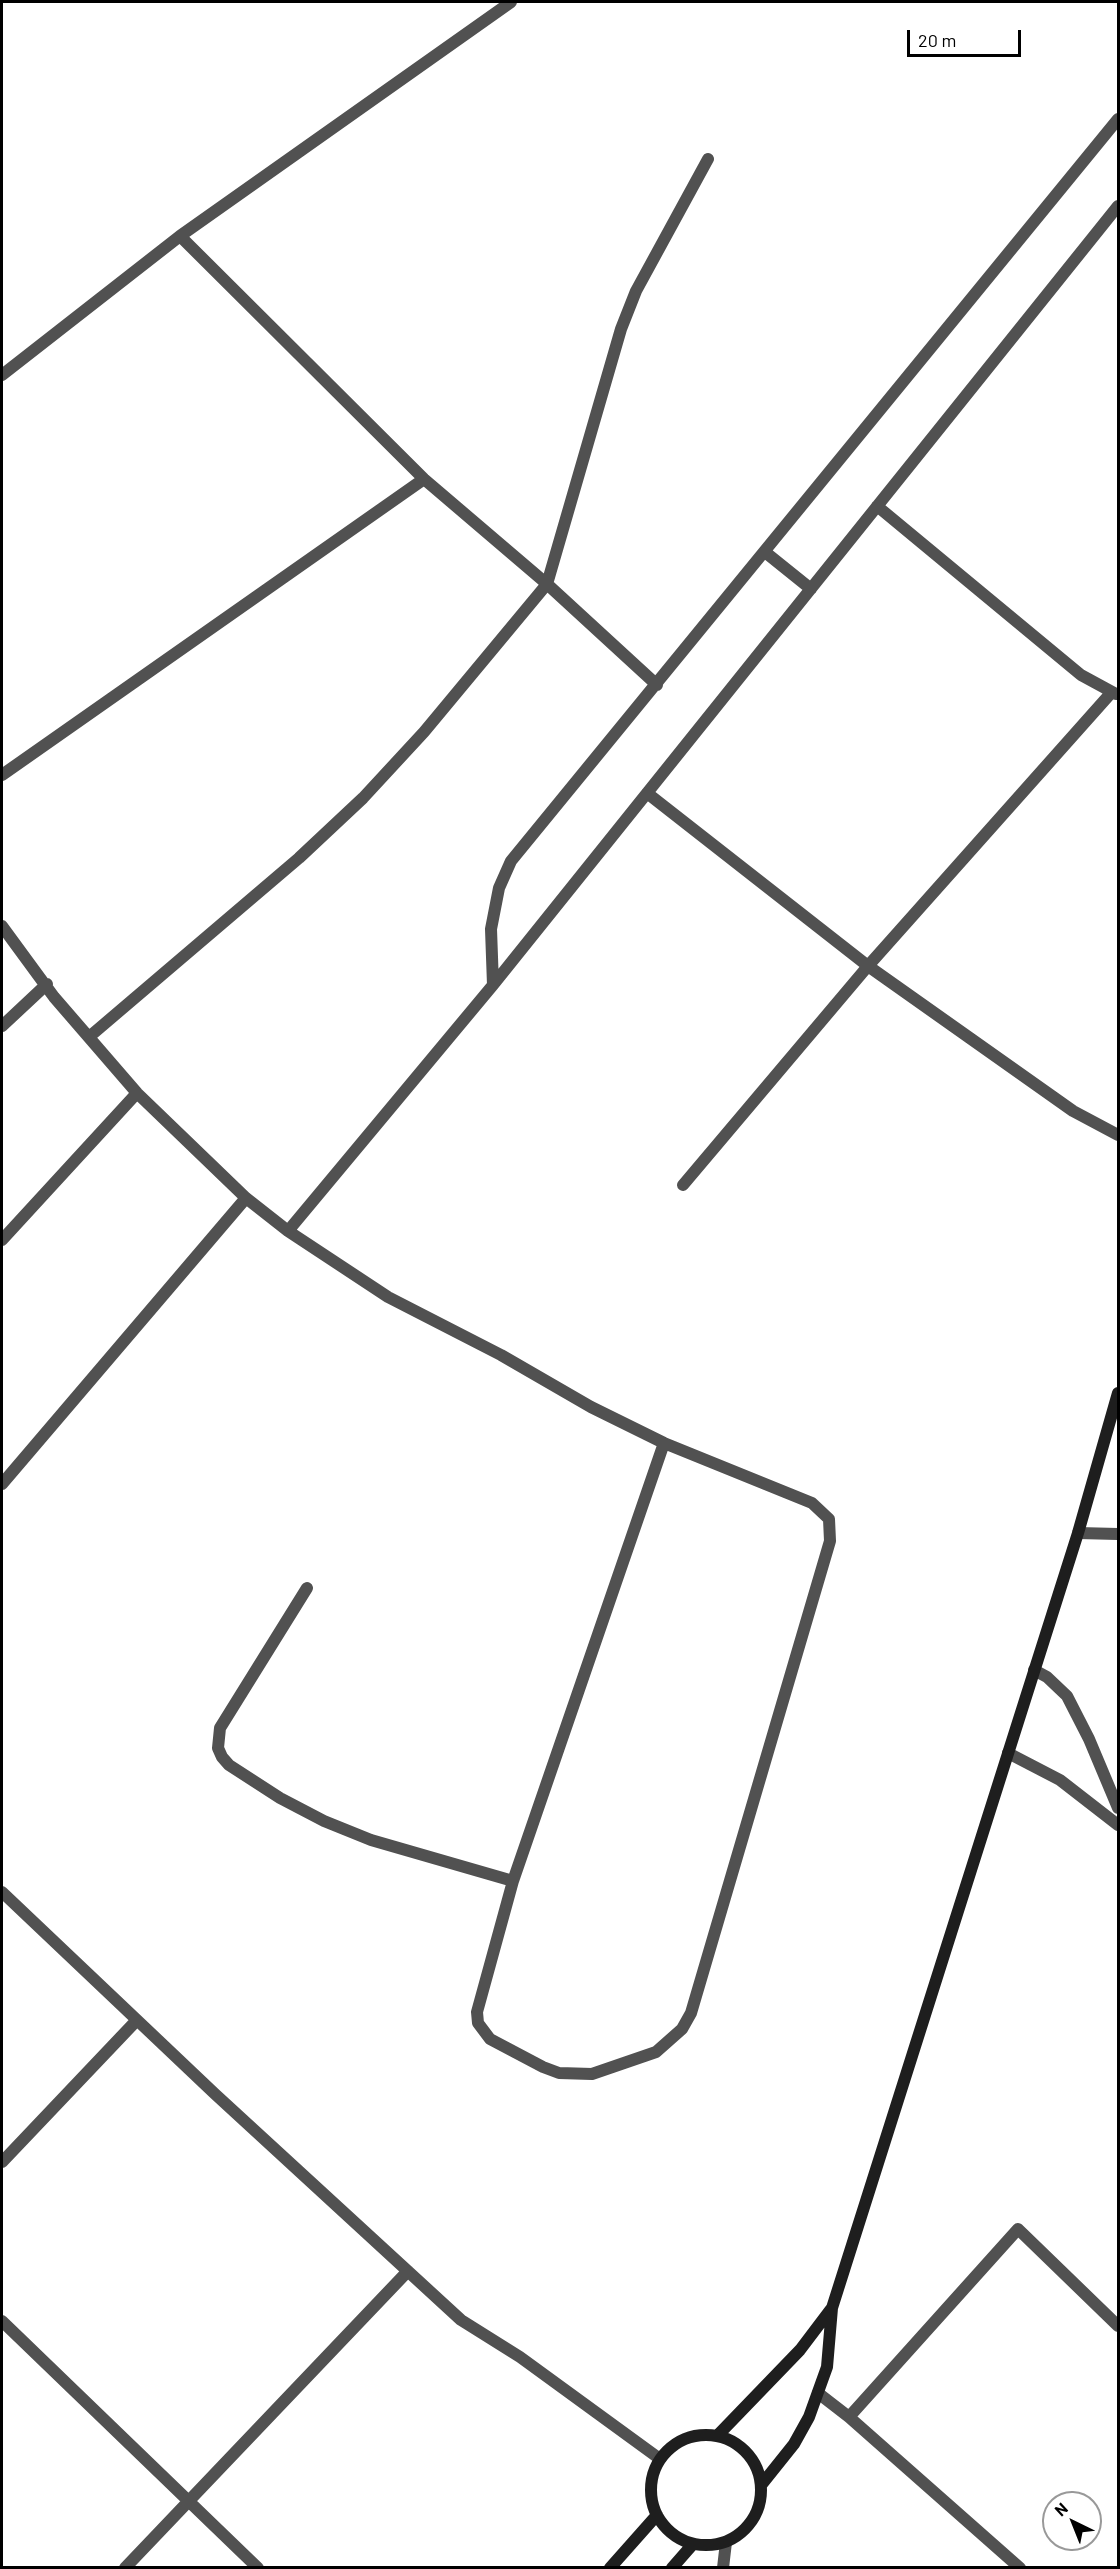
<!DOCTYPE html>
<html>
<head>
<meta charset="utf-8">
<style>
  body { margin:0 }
  #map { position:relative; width:1120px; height:2569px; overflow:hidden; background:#fff; font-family:Barlow,sans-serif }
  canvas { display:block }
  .frame { position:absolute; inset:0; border:3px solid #000; pointer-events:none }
  .north { position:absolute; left:1042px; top:2491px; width:60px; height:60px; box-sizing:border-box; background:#fff; border:2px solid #999; border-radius:50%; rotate:317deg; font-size:16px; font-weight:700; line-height:24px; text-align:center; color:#000 }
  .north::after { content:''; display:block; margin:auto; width:21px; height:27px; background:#000; clip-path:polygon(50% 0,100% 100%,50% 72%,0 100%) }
  .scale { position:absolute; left:907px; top:30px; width:114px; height:27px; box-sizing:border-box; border:3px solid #000; border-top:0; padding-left:8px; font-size:18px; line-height:21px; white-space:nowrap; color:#000; -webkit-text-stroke:4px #fff; paint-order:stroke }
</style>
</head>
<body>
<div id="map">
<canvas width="1120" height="2569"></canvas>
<div class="frame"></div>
<div class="north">N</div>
<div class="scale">20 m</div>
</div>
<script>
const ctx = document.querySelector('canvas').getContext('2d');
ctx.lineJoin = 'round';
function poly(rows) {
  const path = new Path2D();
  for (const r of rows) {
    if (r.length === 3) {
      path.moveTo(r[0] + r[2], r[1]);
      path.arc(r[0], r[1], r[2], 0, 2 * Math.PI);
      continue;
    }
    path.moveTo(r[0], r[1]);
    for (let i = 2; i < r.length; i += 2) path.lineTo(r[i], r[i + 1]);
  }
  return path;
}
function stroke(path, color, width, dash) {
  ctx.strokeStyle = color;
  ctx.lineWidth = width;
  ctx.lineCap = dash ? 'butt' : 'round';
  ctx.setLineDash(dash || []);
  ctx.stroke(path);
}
const street = poly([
  [180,236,424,479,547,584,657,685],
  [2,375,180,236,511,2],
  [877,506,1081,675,1116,694],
  [765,552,811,589],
  [2,775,424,479],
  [647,793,868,966,1073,1111,1118,1135],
  [2,926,54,997,137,1093,246,1198,288,1231,388,1297,501,1355,591,1407,664,1443,812,1503,829,1519,830,1541,691,2013,682,2029,656,2052,592,2074,559,2073,543,2067,490,2039,478,2023,477,2012,513,1881,664,1443],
  [493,985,491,929,499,888,511,861,1118,119],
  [2,1026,47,984],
  [89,1037,299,858,363,798,424,732,547,584,621,329,636,291,708,159],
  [683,1185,868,966,1111,693],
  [288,1231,493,985,1118,206],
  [2,1240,137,1093],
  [2,1484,246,1198],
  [1078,1533,1118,1534],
  [307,1588,220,1728,218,1748,222,1757,229,1765,280,1798,324,1821,371,1840,513,1881],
  [1034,1670,1047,1677,1067,1696,1089,1739,1118,1808],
  [1008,1753,1060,1780,1118,1825],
  [2,1892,215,2094,461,2320,520,2357,660,2459],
  [2,2162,137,2020],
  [2,2321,258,2568],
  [818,2393,849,2417,1020,2568],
  [849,2417,1018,2229,1118,2326],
  [125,2568,408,2271],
  [723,2568,726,2542]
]);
const secondary = poly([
  [706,2490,55],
  [718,2435,800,2350,831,2309],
  [762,2484,794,2444,809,2417,827,2367,832,2308,1078,1533,1118,1393],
  [610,2568,657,2515],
  [672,2568,693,2544]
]);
stroke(street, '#515151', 12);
stroke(secondary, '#1e1e1e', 12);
</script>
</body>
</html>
